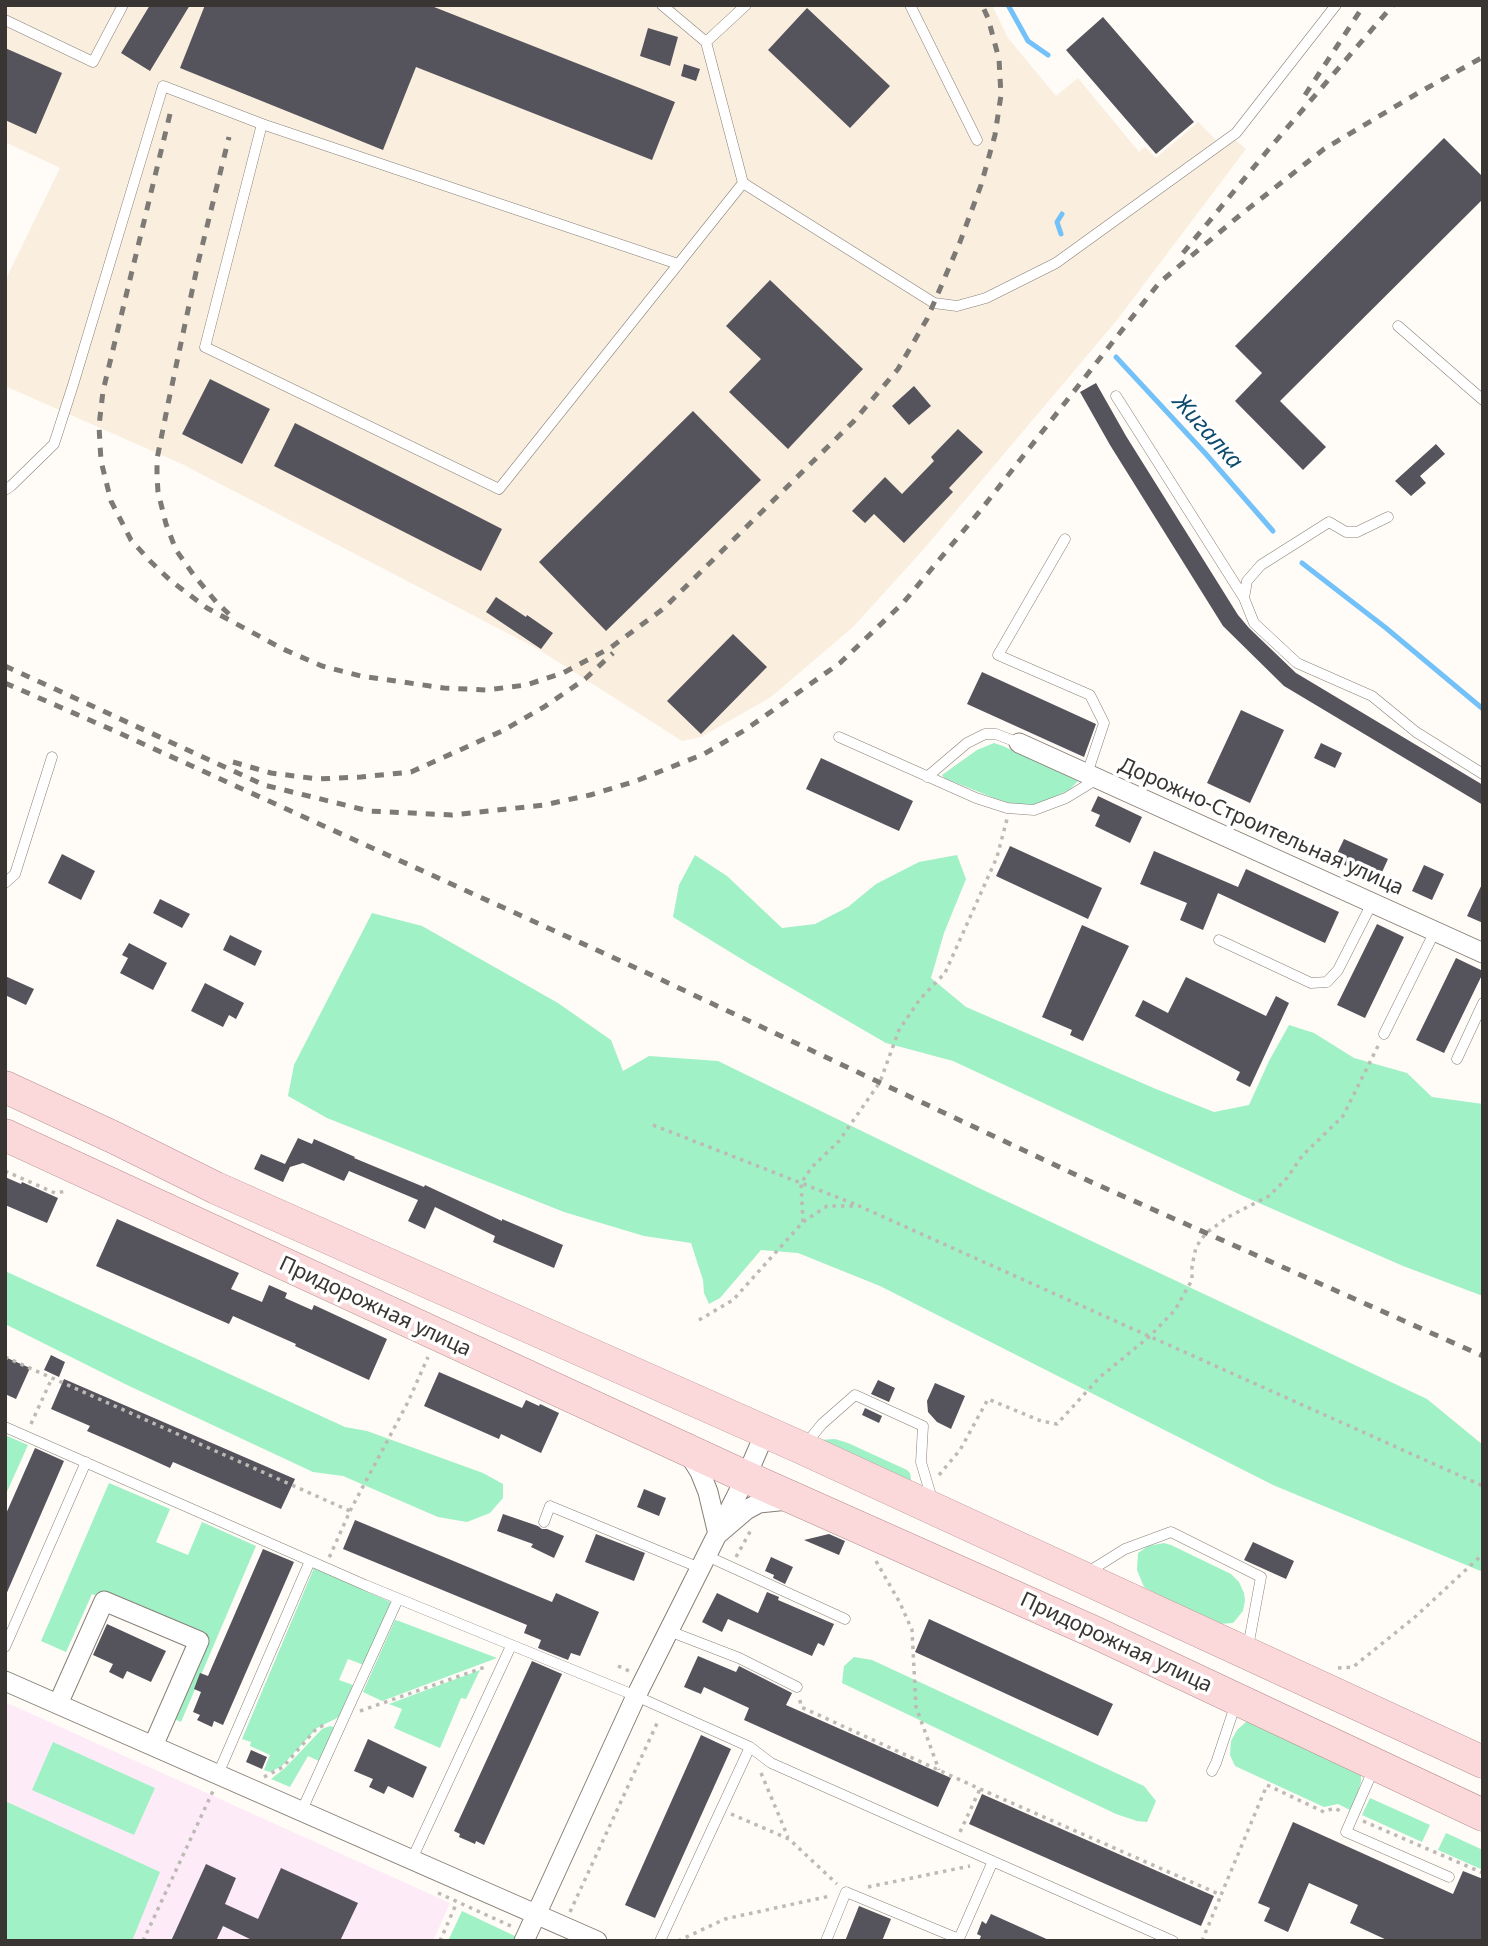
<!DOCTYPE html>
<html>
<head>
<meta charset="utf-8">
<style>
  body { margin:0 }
  #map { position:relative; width:1488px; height:1946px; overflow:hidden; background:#fffbf6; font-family:"Noto Sans",sans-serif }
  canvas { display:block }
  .frame { position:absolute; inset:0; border:7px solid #383532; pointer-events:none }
</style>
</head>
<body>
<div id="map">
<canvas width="1488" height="1946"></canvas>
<div class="frame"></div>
</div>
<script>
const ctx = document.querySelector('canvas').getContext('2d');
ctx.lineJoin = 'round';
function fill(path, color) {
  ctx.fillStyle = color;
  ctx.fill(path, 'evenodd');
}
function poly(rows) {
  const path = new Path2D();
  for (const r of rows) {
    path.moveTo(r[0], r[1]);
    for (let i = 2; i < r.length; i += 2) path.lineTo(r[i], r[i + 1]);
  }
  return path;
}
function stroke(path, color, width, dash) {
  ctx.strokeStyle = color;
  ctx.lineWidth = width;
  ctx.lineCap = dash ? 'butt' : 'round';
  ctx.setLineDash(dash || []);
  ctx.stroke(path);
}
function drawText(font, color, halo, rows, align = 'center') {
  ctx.font = font + ' "Noto Sans",sans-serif';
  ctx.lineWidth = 7;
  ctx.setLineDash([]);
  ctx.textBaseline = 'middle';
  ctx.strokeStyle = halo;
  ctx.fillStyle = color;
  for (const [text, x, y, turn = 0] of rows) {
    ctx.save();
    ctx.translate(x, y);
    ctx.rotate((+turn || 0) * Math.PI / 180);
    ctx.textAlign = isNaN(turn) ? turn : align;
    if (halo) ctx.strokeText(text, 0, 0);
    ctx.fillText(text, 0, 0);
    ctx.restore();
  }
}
const built = poly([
  [5,5,992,5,1008,38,1056,96,1078,78,1139,152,1145,147,1156,158,1198,122,1218,142,1228,134,1246,149,1117,320,922,551,853,627,771,697,701,737,682,741,538,649,182,464,5,386,5,281,60,168,5,142]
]);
const education = poly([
  [5,1702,450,1903,433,1941,5,1941]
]);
const green = poly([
  [994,743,1003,746,1078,781,1069,790,1041,803,1029,805,1016,805,994,798,944,778,942,775,977,750],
  [695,855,727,876,782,928,815,924,848,907,876,884,919,862,957,855,966,879,944,933,931,978,966,1007,1156,1089,1214,1112,1249,1105,1269,1061,1289,1025,1314,1033,1354,1058,1407,1073,1432,1097,1483,1104,1483,1296,1403,1266,1243,1196,953,1061,886,1043,748,963,673,917,679,885],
  [372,913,422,926,558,1003,611,1040,623,1071,649,1056,718,1061,981,1189,1427,1399,1483,1445,1483,1572,1273,1485,880,1286,798,1253,761,1250,720,1298,709,1304,704,1293,703,1280,691,1243,644,1236,564,1212,327,1118,288,1096,294,1065],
  [5,1271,345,1427,367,1431,483,1473,503,1484,503,1498,490,1513,467,1522,438,1517,343,1476,313,1472,127,1385,5,1324],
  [5,1435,28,1445,5,1496],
  [835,1439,848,1443,907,1470,910,1473,911,1479,908,1482,818,1440],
  [109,1483,170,1509,156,1542,188,1555,202,1522,256,1546,181,1722,158,1712,190,1635,92,1594,66,1652,41,1641],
  [1164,1543,1171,1545,1231,1574,1239,1582,1244,1593,1245,1600,1243,1611,1233,1623,1219,1624,1211,1623,1144,1587,1137,1570,1138,1553,1148,1546],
  [314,1568,395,1604,364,1665,348,1659,339,1680,353,1685,339,1717,317,1728,282,1766,270,1772,264,1770,270,1755,250,1746,251,1742,242,1739],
  [395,1620,396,1620,497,1658,382,1701,363,1692],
  [854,1657,872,1660,1144,1786,1156,1801,1147,1822,1137,1821,1116,1814,842,1683,844,1666],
  [480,1670,466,1699,461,1698,440,1748,394,1728,402,1709,389,1704],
  [1246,1722,1257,1722,1361,1773,1361,1782,1358,1792,1350,1810,1338,1804,1324,1807,1235,1766,1230,1755,1231,1741,1237,1730],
  [330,1726,334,1727,319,1761,308,1756,290,1787,271,1779,285,1768,322,1729],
  [53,1742,155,1788,134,1835,32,1790],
  [1370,1798,1430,1825,1422,1842,1362,1815],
  [5,1801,160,1872,132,1941,5,1941],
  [1446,1833,1483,1850,1483,1870,1438,1850],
  [462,1911,517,1937,515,1941,448,1941]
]);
const stream = poly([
  [1008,5,1028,41,1048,55],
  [1061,234,1057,222,1062,214],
  [1116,357,1205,453,1273,531],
  [1302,563,1386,628,1483,709]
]);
const building = poly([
  [150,5,190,5,150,71,121,53],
  [205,5,429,5,675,102,652,160,416,67,383,150,180,68],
  [807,8,890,86,850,128,768,50],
  [1103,17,1194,122,1156,154,1066,50],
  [648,28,678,37,670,66,640,56],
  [5,48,62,73,36,134,5,120],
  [684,64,700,69,696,81,681,76],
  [1444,138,1483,177,1483,199,1280,401,1326,447,1303,470,1235,401,1262,373,1235,346],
  [770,280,863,369,788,449,729,392,761,359,726,326],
  [210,379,270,409,242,464,182,434],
  [1096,383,1126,436,1238,615,1249,628,1296,673,1483,785,1483,805,1284,686,1223,626,1110,445,1080,392],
  [914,386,931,406,909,425,892,406],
  [693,411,761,480,606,631,539,562],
  [295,423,502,529,481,571,274,466],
  [958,429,983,452,949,488,953,492,904,543,874,514,865,523,852,511,885,477,902,494,934,461,931,457],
  [1436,444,1445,454,1420,476,1426,483,1411,496,1395,481],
  [496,597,526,617,527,615,553,633,541,649,486,612],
  [733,634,767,667,701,734,667,701],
  [982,672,1096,724,1084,757,967,704],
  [1241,710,1284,730,1250,803,1207,783],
  [1321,743,1342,753,1335,768,1314,758],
  [821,758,913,801,899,831,806,789],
  [1098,796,1142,817,1130,843,1095,826,1100,815,1091,811],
  [1344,839,1388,859,1378,881,1334,860],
  [1010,846,1102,888,1088,919,996,876],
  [1154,851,1238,887,1246,869,1339,912,1325,943,1218,893,1203,930,1180,920,1187,903,1140,884],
  [62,854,95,871,81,900,48,883],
  [1424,865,1444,874,1432,900,1412,891],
  [1483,882,1483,923,1467,916],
  [160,899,190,914,182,928,153,913],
  [1377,924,1404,937,1365,1018,1337,1005],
  [1082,925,1129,946,1083,1041,1070,1035,1072,1030,1042,1017],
  [230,935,262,951,255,966,223,950],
  [129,943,167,963,153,990,120,973,128,958,122,955],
  [1456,958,1483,971,1483,973,1444,1053,1416,1040],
  [5,976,34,989,26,1005,5,995],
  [1186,977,1266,1016,1276,996,1289,1003,1250,1087,1236,1080,1240,1072,1135,1016,1143,1000,1168,1013],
  [205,983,244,1003,236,1019,229,1015,223,1027,191,1011],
  [298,1138,312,1144,314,1139,355,1157,354,1158,424,1187,425,1185,502,1221,502,1219,563,1245,554,1268,493,1242,495,1236,435,1207,425,1229,408,1221,418,1200,349,1171,344,1181,303,1163,290,1167,283,1182,254,1169,261,1154,285,1164],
  [5,1177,21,1184,22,1182,58,1198,47,1223,5,1205],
  [117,1219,239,1273,231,1289,262,1302,269,1285,287,1293,285,1298,312,1310,314,1305,387,1339,369,1380,295,1346,296,1344,233,1316,229,1324,96,1266],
  [51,1355,65,1362,59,1377,44,1370],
  [5,1357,30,1368,16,1399,5,1394],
  [439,1372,522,1408,526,1400,539,1406,540,1404,559,1413,541,1453,501,1434,499,1439,424,1406],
  [64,1379,295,1479,281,1509,173,1462,170,1468,135,1452,87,1431,90,1426,51,1409],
  [878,1380,895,1388,889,1402,871,1394],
  [935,1383,965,1396,951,1429,937,1422,928,1412,927,1401],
  [865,1408,882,1416,879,1423,862,1415],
  [35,1448,64,1461,5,1597,5,1516],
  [644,1489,666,1498,659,1516,637,1507],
  [503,1514,538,1526,542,1529,547,1529,564,1536,554,1558,531,1547,533,1544,497,1531],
  [355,1520,552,1602,556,1593,599,1612,580,1656,571,1653,568,1660,538,1648,541,1640,524,1633,527,1625,343,1549],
  [596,1534,645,1553,634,1581,585,1562],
  [829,1534,845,1541,839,1555,804,1540],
  [1253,1542,1294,1561,1286,1579,1244,1560],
  [263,1549,294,1562,223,1725,214,1721,212,1727,197,1720,200,1715,193,1712,201,1692,194,1689,200,1673,208,1676],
  [771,1557,793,1567,785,1584,773,1578,774,1575,765,1571],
  [767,1592,779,1597,778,1600,834,1624,824,1646,818,1643,812,1656,728,1619,722,1632,702,1622,717,1593,758,1613],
  [929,1619,1113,1704,1098,1736,915,1652],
  [107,1624,166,1651,151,1682,127,1671,123,1679,109,1672,113,1664,93,1655],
  [698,1656,736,1672,739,1666,792,1693,786,1705,951,1778,938,1807,744,1720,749,1708,704,1687,701,1694,684,1687],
  [532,1661,562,1674,484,1845,476,1841,475,1844,459,1837,460,1834,454,1831],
  [701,1735,731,1749,655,1918,625,1905],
  [368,1739,427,1767,413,1798,388,1786,384,1794,369,1787,373,1779,354,1771],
  [251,1750,267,1757,262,1769,246,1762],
  [982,1794,1214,1896,1201,1926,969,1824],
  [1293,1822,1453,1894,1463,1871,1483,1879,1483,1941,1389,1941,1350,1923,1358,1905,1309,1883,1288,1932,1264,1921,1270,1908,1258,1903],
  [206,1864,236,1878,225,1904,258,1919,281,1868,358,1903,340,1941,254,1941,223,1926,216,1941,171,1941],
  [859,1906,891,1919,882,1941,845,1941],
  [991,1914,1051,1941,979,1941,981,1936,977,1934,982,1921,986,1924]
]);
const path = poly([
  [653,1125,857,1205],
  [5,1171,55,1193,67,1191],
  [803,1222,801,1183,812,1167,839,1141,880,1082,899,1030,920,999,945,973,997,857,1007,819],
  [699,1320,733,1300,803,1222,827,1206,859,1206,1483,1486],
  [5,1357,350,1511,329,1558],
  [31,1424,52,1378],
  [939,1475,960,1450,988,1399,1041,1421,1057,1424,1100,1377,1150,1336,1175,1310,1192,1280,1192,1266,1196,1247,1206,1233,1228,1217,1269,1196,1287,1178,1302,1156,1343,1116,1379,1044],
  [350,1511,408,1402,428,1357],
  [736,1557,751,1530],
  [876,1561,900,1603,912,1630,916,1707,939,1770],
  [618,1666,629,1671],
  [1338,1668,1353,1667,1415,1617,1483,1554],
  [800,1700,801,1707,980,1789,1221,1895,1267,1785,1324,1812,1334,1808,1343,1812],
  [360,1711,488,1666],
  [761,1773,788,1837],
  [264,1777,283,1767,317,1728,327,1724],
  [731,1814,789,1839,837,1884],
  [1363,1821,1483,1873],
  [960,1832,980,1789],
  [868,1887,970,1866],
  [438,1893,513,1927],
  [570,1912,659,1719],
  [143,1941,213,1791],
  [440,1941,457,1902],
  [678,1941,725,1919,830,1896],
  [1202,1941,1221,1895]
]);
const service = poly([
  [662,5,706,42,743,183],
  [910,5,977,140],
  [5,20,93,62,123,5],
  [706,42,746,5],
  [262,124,678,264],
  [1398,326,1483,400],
  [1116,396,1244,598],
  [5,490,11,486,54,444,73,385,163,86,262,124,205,347,499,489,743,183,934,303,957,306,986,298,1056,263,1236,133,1336,5],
  [1388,517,1357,532,1346,532,1329,522,1261,565,1247,581,1244,598,1254,623,1297,663,1372,696,1416,732,1483,774],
  [1065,539,998,655,1090,695,1104,723,1087,774],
  [839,737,976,798,1007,808,1034,810,1066,798,1097,779],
  [927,777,967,743,985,734,996,734,1019,743],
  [5,883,15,874,52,757],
  [1219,940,1311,983,1327,982,1338,970,1372,903],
  [1384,1034,1435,931],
  [1457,1059,1483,1003],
  [5,1427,365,1585,636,1696,750,1747,660,1941],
  [804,1446,822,1424,855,1395,923,1426,921,1462,932,1499],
  [544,1522,550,1506,700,1568],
  [707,1556,845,1619],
  [1088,1572,1125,1549,1171,1532,1261,1577,1248,1647],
  [669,1631,739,1658,797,1687],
  [5,1647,86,1462],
  [750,1747,771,1763,1173,1941],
  [1374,1768,1346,1832,1449,1877],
  [1212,1771,1216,1763,1236,1703],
  [218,1774,310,1561],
  [302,1810,398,1599],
  [412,1859,511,1646],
  [826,1941,846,1892,959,1939],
  [958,1941,993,1861]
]);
const minor = poly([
  [1019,743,1483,953],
  [687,1451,700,1472,708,1492,718,1534,746,1510,759,1503,788,1500],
  [5,1681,597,1941],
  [58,1704,104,1601,199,1641,153,1746],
  [524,1941,636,1696,746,1477,765,1433]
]);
const primary = poly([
  [5,1087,113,1137,216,1188,802,1448,1483,1762],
  [5,1135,746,1477,1094,1632,1483,1815]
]);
const rail = poly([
  [1305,95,1364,5],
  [170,114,103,391,99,426,101,461,111,501,131,540,150,561,171,581,207,608,283,649,322,666,361,676,444,688,486,690,526,685,563,673,610,648,663,609,854,421,898,369,927,319,960,242,981,185,995,135,1001,95,999,59,988,18,982,5],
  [1183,253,1268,150,1393,5],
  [229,614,217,603,193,574,176,550,166,524,158,492,157,476,157,459,168,404,198,263,229,137],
  [5,666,264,785,369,811,452,815,544,805,590,795,636,781,704,754,745,730,840,663,903,603,980,511,1159,283,1239,216,1324,149,1418,93,1483,57],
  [5,683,117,732,645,972,1089,1181,1483,1356],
  [233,762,271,773,318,779,361,777,411,772,502,731,544,707,585,679,613,653]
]);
const streetNames = [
  ["Дорожно-Строительная улица",1261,827,24],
  ["Придорожная улица",375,1307,25],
  ["Придорожная улица",1116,1643,25]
];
const waterNames = [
  ["Жигалка",1207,432,48]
];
fill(built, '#faeedf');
fill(education, '#fdecf7');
fill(green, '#a0f1c6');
stroke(stream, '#73c1f9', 5);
fill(building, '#55535c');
stroke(service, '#878079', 11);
stroke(minor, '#878079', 21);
stroke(primary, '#b58f8f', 33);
stroke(path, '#bdb9b5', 3.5, [3.5, 5]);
stroke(service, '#fff', 10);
stroke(minor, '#fff', 19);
stroke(primary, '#fbd9da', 32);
stroke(rail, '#7d7a76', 5, [9, 9]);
drawText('21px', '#383532', '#fff', streetNames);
drawText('italic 23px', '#0d4a6e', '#fff', waterNames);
</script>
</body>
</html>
